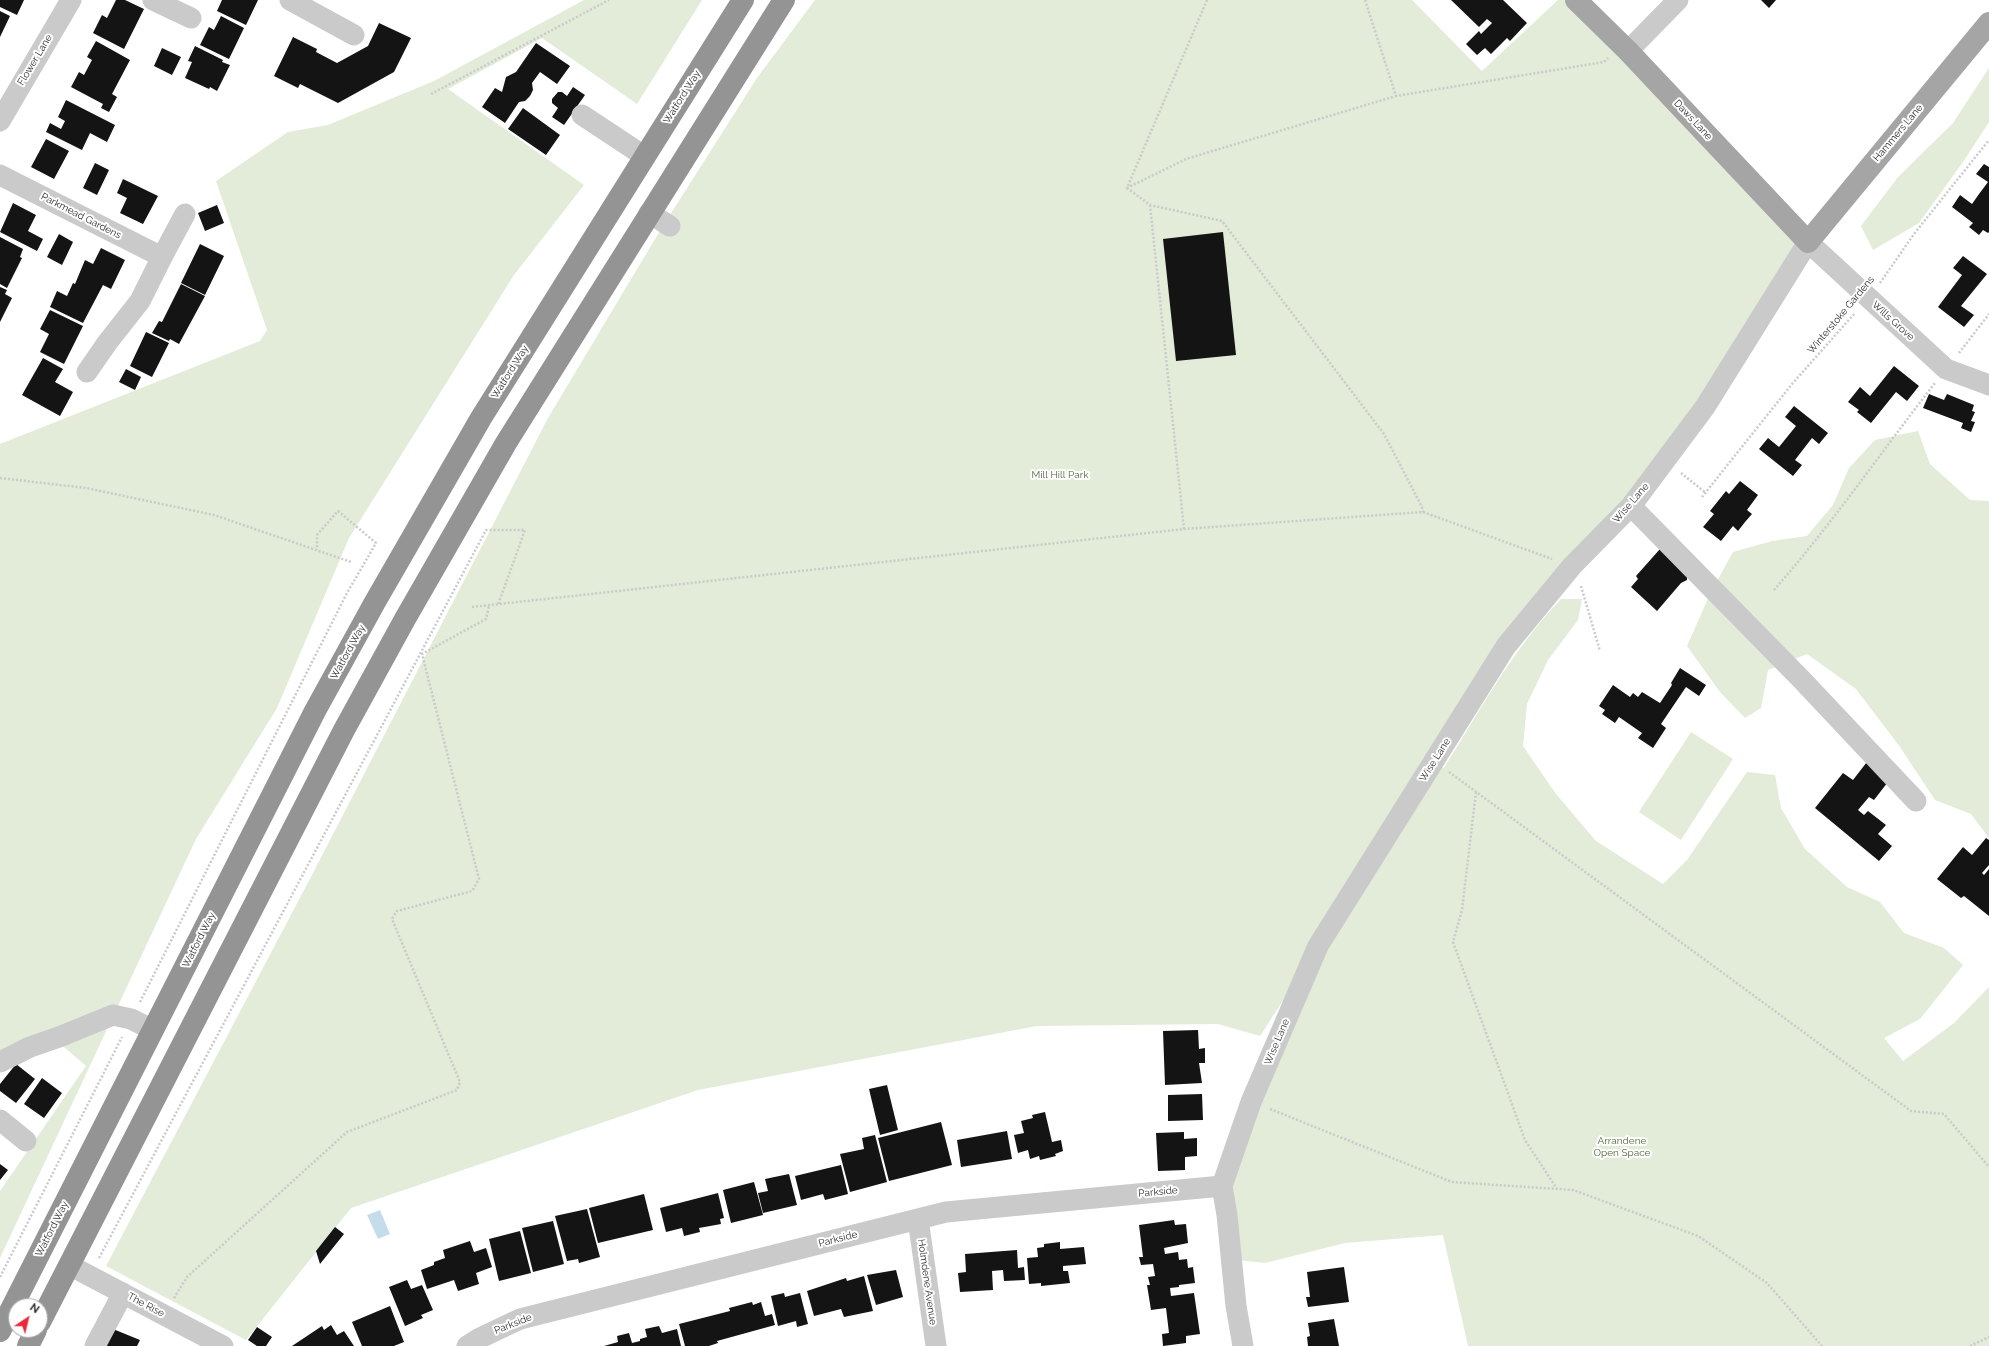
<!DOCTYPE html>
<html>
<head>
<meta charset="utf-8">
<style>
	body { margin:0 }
	#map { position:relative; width:1989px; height:1346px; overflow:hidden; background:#fff; font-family:Raleway,sans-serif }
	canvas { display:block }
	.north { position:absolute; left:8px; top:1298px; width:40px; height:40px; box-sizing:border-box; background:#fff; border:1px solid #ababab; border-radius:50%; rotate:35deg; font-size:11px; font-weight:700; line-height:16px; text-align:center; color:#2d2d2d }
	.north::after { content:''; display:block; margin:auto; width:14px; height:18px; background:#e82a3c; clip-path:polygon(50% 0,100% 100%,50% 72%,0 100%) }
</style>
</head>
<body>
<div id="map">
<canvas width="1989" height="1346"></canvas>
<div class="north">N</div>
</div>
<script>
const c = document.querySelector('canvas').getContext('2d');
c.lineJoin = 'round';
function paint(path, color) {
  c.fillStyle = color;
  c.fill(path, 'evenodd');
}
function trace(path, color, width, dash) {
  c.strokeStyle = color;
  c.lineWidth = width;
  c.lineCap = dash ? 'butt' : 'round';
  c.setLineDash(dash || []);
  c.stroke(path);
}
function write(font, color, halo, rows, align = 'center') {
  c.font = font + ' Raleway,sans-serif';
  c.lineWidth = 4;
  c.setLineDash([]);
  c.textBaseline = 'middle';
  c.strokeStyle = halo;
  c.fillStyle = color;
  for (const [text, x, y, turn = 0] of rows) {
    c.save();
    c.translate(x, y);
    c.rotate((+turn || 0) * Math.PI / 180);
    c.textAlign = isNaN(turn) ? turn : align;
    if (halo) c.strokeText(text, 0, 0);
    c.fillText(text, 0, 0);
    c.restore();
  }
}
paint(new Path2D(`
	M584 0H702L637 104 542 38 448 89 584 185 514 275 349 538 277 708 196 839 0 1258V1191L86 1066 49 1034 0 1053V444L260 341 267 330 216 181 288 132 328 125 434 81Z
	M815 0H1412L1482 71 1558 0H1576L1808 242 1704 410 1572 566 1435 761 1444 768C1480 710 1513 649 1561 599H1582L1578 620 1548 660 1527 704 1523 746 1556 794 1596 841 1663 884 1687 860 1747 772 1775 775 1781 808 1805 849 1847 887 1880 902 1904 933 1944 948 1963 965 1920 1019 1884 1038 1903 1061 1954 1023 1989 987V1346H1468L1443 1235 1345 1243 1265 1263 1227 1259 1217 1182 1317 948 1260 1036 1218 1024 1037 1026 698 1090 351 1208 246 1340 106 1266 313 873 548 418 661 229 757 78Z
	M1989 68V122L1963 162 1919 223 1873 250 1861 226 1898 177 1953 123Z
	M1918 431 1930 464 1970 500 1989 501V838L1971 814 1935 800 1900 747 1856 689 1807 654 1768 670 1761 708 1745 718 1720 692 1687 646 1710 594 1733 552 1772 541 1807 536 1833 505 1849 468 1875 440Z
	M1691 732 1733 759 1681 840 1639 812Z`), '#e3ebd9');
paint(new Path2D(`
	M380 1210 390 1234 378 1239 367 1215Z`), '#c5ddeb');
paint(new Path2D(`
	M0 0H24L17 15 0 7Z
	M116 0H125L144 9 124 49 93 33 102 15 107 18Z
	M222 0H258L246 25 217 11Z
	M1451 0H1503L1527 23 1510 41 1507 38 1491 54 1485 48 1477 55 1466 44 1479 31 1481 34 1492 23 1487 19 1479 27Z
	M1761 0H1776L1769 8Z
	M0 11 10 16 0 37Z
	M221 16 244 28 229 59 200 45 209 27 214 30Z
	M379 23 411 38 394 72 338 103 300 84 298 88 274 76 293 37 317 49 316 52 337 63 368 46Z
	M96 41 130 60 112 94 117 97 109 112 101 108 103 104 71 87 79 72 84 75 92 60 87 57Z
	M536 43 570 66 557 84 540 72 532 83 533 90 530 96 525 101 519 102 505 123 482 107 495 88 502 92 506 77 516 72Z
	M195 46 223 60 222 62 230 65 217 91 210 87 209 89 185 78 192 62 188 61Z
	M162 48 181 57 172 75 154 66Z
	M573 87 585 95 564 125 552 117 558 108 552 103V99L558 92H562L567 96Z
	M66 100 115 125 107 142 90 133 82 150 46 132 50 123 61 129 65 121 58 117Z
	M523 108 560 135 546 155 508 129Z
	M46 139 69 151 54 179 31 167Z
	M95 163 109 170 97 195 83 188Z
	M1984 164 1989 167V232L1988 233 1983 230 1979 235 1969 227 1973 223 1952 207 1960 195 1972 204 1979 194 1988 182 1976 174Z
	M123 179 158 196 143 224 120 213 127 198 117 193Z
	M13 203 36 215 28 231 43 239 37 251 0 232Z
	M217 205 224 223 205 231 198 213Z
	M1223 232 1236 355 1176 361 1163 239Z
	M59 234 73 242 62 265 47 257Z
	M0 237 23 249 20 257 22 258 7 288 0 284Z
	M200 244 224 256 205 295 181 283Z
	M101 248 125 260 111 289 103 285 83 323 50 307 57 291 67 296 73 283 75 284 85 260 93 264Z
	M1963 256 1987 274 1961 306 1974 315 1964 327 1938 307 1962 275 1953 268Z
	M181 284 205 296 179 344 170 339 169 341 152 333 159 321 162 322Z
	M0 287 7 290 5 294 12 298 0 322Z
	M50 310 83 326 64 364 40 352 49 334 40 329Z
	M146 332 169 343 152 377 130 366Z
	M43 358 63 369 55 382 73 392 60 416 22 395Z
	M1894 366 1919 386 1907 401 1896 392 1871 423 1857 412 1859 410 1848 402 1860 387 1870 396Z
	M126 369 141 377 135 390 119 382Z
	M1929 394 1944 400 1947 394 1974 405 1972 411 1975 412 1971 421 1975 422 1971 432 1961 428 1963 423 1923 408Z
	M1794 406 1828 433 1819 444 1812 438 1795 460 1802 465 1793 476 1759 449 1768 438 1779 447 1796 426 1785 417Z
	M1740 481 1758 495 1747 510 1752 514 1745 522 1738 531 1733 526 1721 541 1703 527 1714 514 1710 511 1726 491 1729 494Z
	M1660 549 1687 576V580L1681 583 1657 611 1631 587 1638 579 1636 576Z
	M1680 668 1706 685 1699 696 1686 687 1661 724 1666 728 1653 748 1638 738 1642 733 1619 717 1615 723 1602 714 1605 710 1599 706 1613 685 1630 697 1633 693 1638 697 1642 692 1660 703 1672 685 1671 683Z
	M1870 758 1891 778 1874 800 1869 797 1858 810 1864 815 1868 811 1886 825 1878 834 1892 846 1879 861 1815 808 1843 773 1853 780Z
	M1986 838 1989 840V865L1982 873 1984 875 1989 869V916L1964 896 1961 898 1937 879 1963 847 1972 855Z
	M1198 1030 1199 1049 1205 1048V1063H1199L1202 1083 1165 1085 1163 1031Z
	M16 1064 35 1079 16 1103 0 1091V1084Z
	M42 1078 62 1093 44 1118 24 1104Z
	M887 1085 898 1130 880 1135 869 1089Z
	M1202 1094 1203 1120 1168 1121V1095Z
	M1045 1112 1052 1142 1061 1140 1063 1151 1055 1154 1056 1156 1040 1160 1039 1156 1030 1159 1028 1150 1018 1153 1014 1135 1024 1133 1021 1121 1033 1118 1032 1115Z
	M941 1122 952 1165 889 1181 878 1138Z
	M1007 1131 1012 1159 961 1167 957 1140Z
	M1184 1132V1139L1197 1138V1156L1185 1157V1170L1158 1171 1156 1133Z
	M875 1135 887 1182 850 1192 840 1154 864 1149 862 1138Z
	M0 1164 8 1170 0 1180Z
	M841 1165 848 1194 825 1200 823 1194 801 1200 795 1176Z
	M789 1174 797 1205 763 1213 758 1193 768 1191 765 1179Z
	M754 1182 763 1215 731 1223 723 1190Z
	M718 1193 724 1218 720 1219 721 1224 699 1228 700 1232 684 1236 682 1228 666 1232 660 1208Z
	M644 1194 653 1230 598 1243 589 1208Z
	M587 1209 600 1257 579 1263 578 1259 567 1261 555 1216Z
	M1174 1220 1175 1225 1186 1224 1188 1243 1164 1248 1165 1254 1178 1252 1179 1260 1187 1259 1188 1268 1193 1267 1195 1283 1179 1285V1287L1170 1288 1171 1296 1194 1293 1200 1334 1186 1336V1343L1163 1346 1162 1334 1169 1333 1166 1308 1151 1310 1147 1285H1150L1148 1277 1155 1276 1153 1264 1141 1265 1139 1257H1143L1139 1225Z
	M553 1221 564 1264 533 1272 522 1228Z
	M335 1227 344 1234 320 1264 316 1251Z
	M520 1231 531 1273 499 1281 489 1239Z
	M470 1241 474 1252 486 1248 492 1267 476 1273 479 1284 458 1291 454 1280 427 1289 421 1270 434 1265V1262L445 1258 443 1250Z
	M1060 1242V1249L1084 1247 1086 1264 1063 1266V1271H1068L1070 1283 1041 1286V1283L1029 1284 1027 1258 1038 1257 1037 1248 1044 1247V1244Z
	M1017 1250 1018 1268 1024 1267 1025 1280 1004 1281 1003 1270 992 1271 993 1290 960 1292 958 1273 966 1272 965 1254Z
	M1344 1267 1349 1302 1308 1307 1306 1297H1310L1307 1272Z
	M896 1270 903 1297 876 1305 867 1275Z
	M864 1276 873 1311 844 1317 841 1309 814 1316 807 1291 846 1278 847 1281Z
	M407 1280 411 1289 422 1285 433 1310 421 1315 423 1318 405 1326 389 1287Z
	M784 1293 785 1297 800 1293 808 1324 797 1327 796 1321 778 1326 771 1296Z
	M752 1302 753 1305 761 1302 765 1316 772 1314 775 1325 717 1341 718 1343 709 1346H685L679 1324 730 1311 729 1308Z
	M390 1306 404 1342 394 1346H362L352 1322Z
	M1334 1319 1339 1346H1308L1307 1337 1310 1336 1308 1323Z
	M331 1325 337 1335 344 1331 354 1346H292L322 1326 324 1330Z
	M659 1326 662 1333 677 1329 681 1346H604L618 1342 617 1336 629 1333 632 1343 640 1341V1339L647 1337 645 1329Z
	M257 1327 272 1337 266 1346H257L248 1340Z
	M113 1329 140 1340 137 1346H106Z`), '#141414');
trace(new Path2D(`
	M1207 0 1127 188 1186 159 1396 96
	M1365 0 1396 96 1604 62 1608 58
	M431 94 609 0
	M1127 188 1150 205 1222 221 1384 434 1422 507 1423 512
	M1150 205 1184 529
	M1880 283 1914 234 1989 140
	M1959 353 1989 314
	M1681 473 1706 493
	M0 478 86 488 214 515 351 562
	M1702 497 1792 384 1855 313
	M1581 586 1600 651
	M1774 590C1832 524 1881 452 1935 383
	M472 607 1184 529 1423 512 1552 559
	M1449 772 1911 1111 1944 1114 1989 1167
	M1476 792 1462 910 1453 942 1525 1140 1557 1189
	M140 1002 347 593 376 543 338 511 317 535V550
	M1270 1109 1452 1182 1573 1190 1698 1236 1767 1283 1822 1346
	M99 1258 486 530H525L498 605
	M0 1277 122 1037
	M174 1298 187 1277 347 1132 457 1090 460 1082 392 919 397 911 472 891 479 879 422 654 486 619 489 606
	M1970 1346 1989 1337`), '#cacaca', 2.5, [2, 2]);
trace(new Path2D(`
	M153 0 191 18
	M290 0 354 35
	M1628 51 1678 0
	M582 115 644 156
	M0 121 71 0
	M0 175 162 257 140 301 107 343 87 372
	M649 213 670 226
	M162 257 185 214
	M1631 506 1802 680 1916 801
	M0 1062 30 1047 59 1037 113 1015 131 1019 153 1030
	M0 1120 26 1141
	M918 1219 936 1346
	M69 1265 223 1346
	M95 1346 123 1293
	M467 1346 478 1339 520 1319 946 1212 1222 1186
	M1243 1346 1236 1306 1227 1215 1222 1186 1251 1102 1318 946 1506 646 1572 566 1631 506 1705 407 1808 242 1946 369 1989 385`), '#cacaca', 21);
trace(new Path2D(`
	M1576 0 1628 51 1808 242 1989 23`), '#a5a5a5', 22);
trace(new Path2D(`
	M40 1322 344 730 405 619 506 443 784 0
	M0 1331 315 711 375 602 481 418 743 0
	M28 1346 36 1330`), '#949494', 22);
write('10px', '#2d2d2d', '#fff', [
	["Flower Lane",35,60,-59],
	["Watford Way",682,97,-58],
	["Daws Lane",1693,120,47],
	["Hammers Lane",1898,133,-50],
	["Parkmead Gardens",81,216,27],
	["Winterstoke Gardens",1841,315,-50],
	["Wills Grove",1893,321,42],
	["Watford Way",510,372,-58],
	["Wise Lane",1631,503,-49],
	["Watford Way",348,652,-61],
	["Wise Lane",1435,760,-58],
	["Watford Way",199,940,-63],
	["Wise Lane",1277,1042,-67],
	["Parkside",1158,1192,-5],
	["Watford Way",52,1229,-63],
	["Parkside",838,1239,-14],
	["Holmdene Avenue",927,1282,82],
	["The Rise",146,1305,28],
	["Parkside",513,1324,-21]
]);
write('10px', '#516939', '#fff', [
	["Mill Hill Park",1060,475],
	["Arrandene",1622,1141],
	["Open Space",1622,1153]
]);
</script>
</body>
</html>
